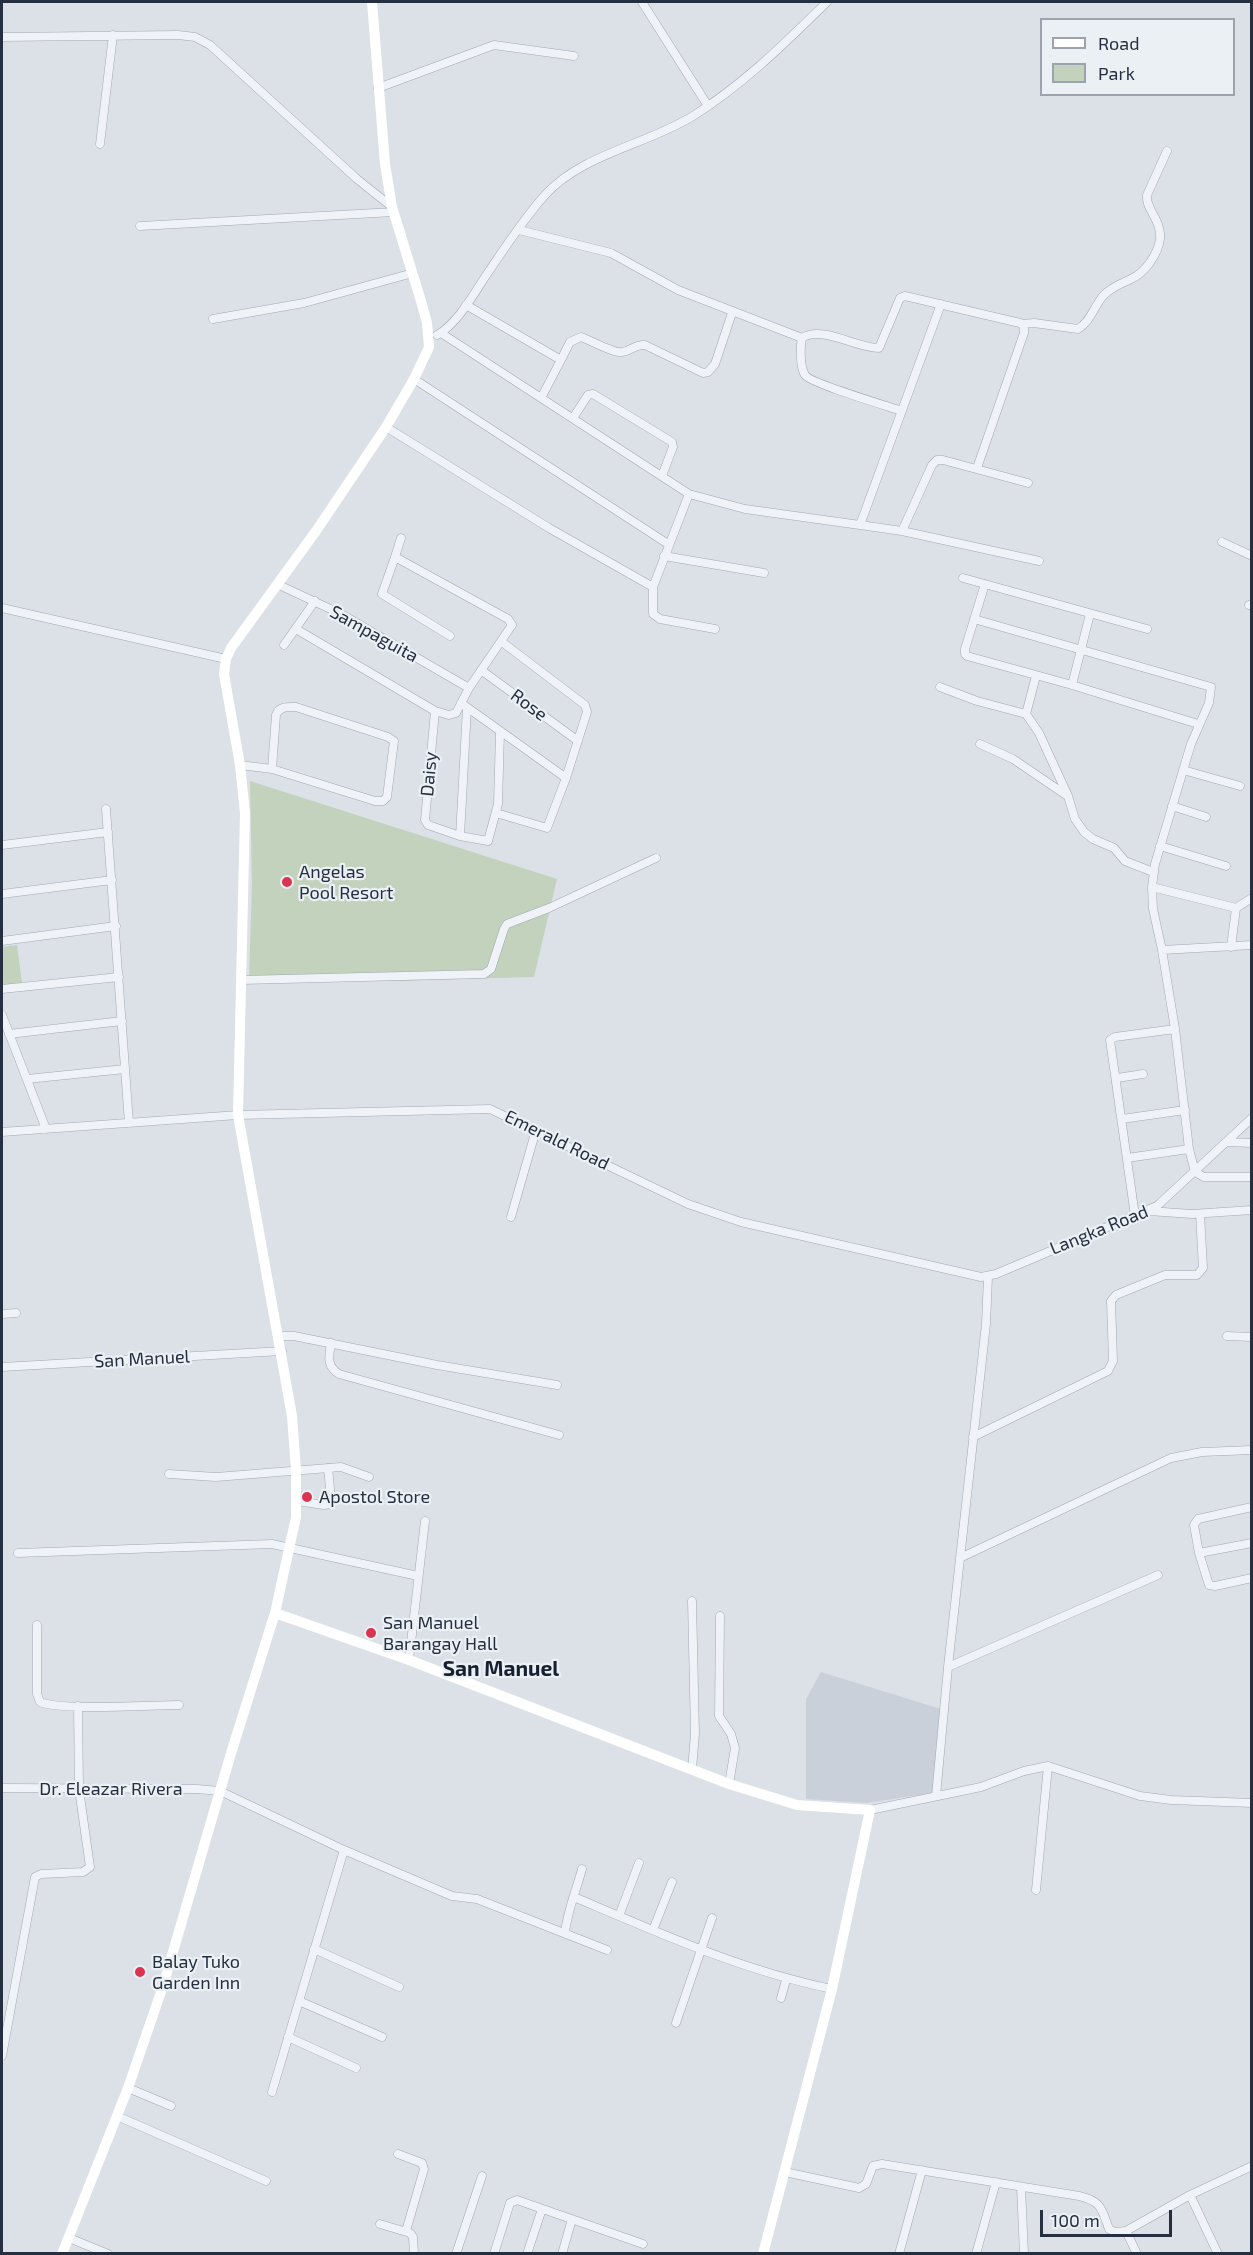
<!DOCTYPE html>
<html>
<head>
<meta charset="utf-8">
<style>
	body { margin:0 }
	#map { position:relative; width:1253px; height:2255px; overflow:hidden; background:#dce1e8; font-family:"Exo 2",sans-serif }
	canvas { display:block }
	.frame { position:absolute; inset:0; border:3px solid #252f3f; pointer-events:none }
	.legend { position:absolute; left:1040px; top:18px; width:195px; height:78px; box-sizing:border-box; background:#ebf0f5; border:2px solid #9ca3ac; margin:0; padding:8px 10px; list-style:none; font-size:18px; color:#252f3f }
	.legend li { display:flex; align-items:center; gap:12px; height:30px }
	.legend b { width:30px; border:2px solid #9ca3ac }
	.scale { position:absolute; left:1040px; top:2210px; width:132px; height:27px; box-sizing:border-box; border:3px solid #252f3f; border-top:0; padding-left:8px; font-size:18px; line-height:21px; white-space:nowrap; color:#252f3f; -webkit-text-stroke:4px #ebf0f5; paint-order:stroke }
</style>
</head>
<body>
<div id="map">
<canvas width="1253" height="2255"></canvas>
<div class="frame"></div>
<ul class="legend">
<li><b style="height:8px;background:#fff"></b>Road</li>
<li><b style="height:16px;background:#c2d2bc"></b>Park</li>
</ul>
<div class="scale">100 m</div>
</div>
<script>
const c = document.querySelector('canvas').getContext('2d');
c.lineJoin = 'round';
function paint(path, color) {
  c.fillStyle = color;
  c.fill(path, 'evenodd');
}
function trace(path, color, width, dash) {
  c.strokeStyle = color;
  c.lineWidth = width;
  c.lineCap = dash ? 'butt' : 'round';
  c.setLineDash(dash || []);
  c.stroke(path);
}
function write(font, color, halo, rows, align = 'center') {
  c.font = font + ' "Exo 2",sans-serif';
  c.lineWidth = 4.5;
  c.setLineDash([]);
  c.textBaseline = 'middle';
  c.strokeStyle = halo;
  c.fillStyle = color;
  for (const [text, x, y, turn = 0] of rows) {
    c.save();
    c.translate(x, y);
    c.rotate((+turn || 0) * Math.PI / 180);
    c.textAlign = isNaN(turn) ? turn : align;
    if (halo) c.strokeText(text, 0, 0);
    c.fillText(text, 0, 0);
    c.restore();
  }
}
paint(new Path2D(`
	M821 1672 941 1709 934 1791 931 1793 867 1803 806 1799V1699Z`), '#cad0da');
paint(new Path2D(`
	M250 781 557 879 534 977 392 981 249 980 252 883Z
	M17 945 22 983 3 985 2 947Z`), '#c2d2bc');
const street = new Path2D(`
	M642 2 708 106
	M2 37 178 35 195 37 210 45 357 179 392 207
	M378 88 494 45 574 56
	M100 144 113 35
	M140 226 394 212
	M519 230 611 253 678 290 802 338C822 325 856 348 879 348L900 298 905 296 1020 323 1024 326V333L977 468
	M466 305 561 360 541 398
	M213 319 304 303 413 273
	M1022 324 1034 323 1078 329C1090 322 1094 307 1103 296 1111 287 1121 284 1131 279 1145 273 1158 254 1160 239 1162 220 1145 209 1147 195L1167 151
	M441 333 689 494 745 509 860 525 941 304
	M437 335C458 324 476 290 489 271 506 246 525 217 545 195 582 154 646 145 693 116 744 84 784 44 827 2
	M802 338C800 348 800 367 805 375 810 383 887 406 902 411
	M561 360 570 342 581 337C590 340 615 354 622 352 631 351 635 344 645 345L703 373 708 372 715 364 732 313
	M414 379 668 544
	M573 418 588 395 593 394 672 442 673 447 662 476
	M386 427 549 528 653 587
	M689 494 653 587V614L660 619 715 629
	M860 525 902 531 1039 561
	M902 531 932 465 937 460H943L1028 483
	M401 538 395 557 508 619 512 625 469 688 456 713 449 715 435 711
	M1222 542 1252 556
	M664 556 764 573
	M395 557 382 594 450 636
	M963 578 1147 629
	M277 584 341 614 469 688
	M985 584 965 649V654L967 656 1072 685 1198 724
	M1249 605 1252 606
	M2 608 226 659
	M974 619 1211 687 1209 703 1191 744 1155 864 1152 887 1153 909 1162 950 1175 1029 1189 1149 1195 1172 1204 1177H1252
	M296 629 435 711 425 820 428 825 460 836 488 841 498 804 500 732
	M284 645 315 601
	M481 670 578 741
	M1072 685 1090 614
	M940 687 977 701 1026 714 1039 733 1068 796 1075 819 1084 832 1093 839 1114 848 1125 861 1153 872
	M461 703 566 778
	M1026 714 1036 676
	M980 744 1013 759 1066 795
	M240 765 272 769 375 801H383L387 797 394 741 388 737 296 707C288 707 279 706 276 715L272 769
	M1183 770 1240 786
	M1172 806 1206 817
	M106 809 129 1123
	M496 813 547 828 566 778 587 712 585 705 502 642
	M460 836 467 708
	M2 845 108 832
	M1160 846 1226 866
	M1152 887 1236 908 1252 898
	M2 894 112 880
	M2 941 116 926
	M1231 947 1236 908
	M1162 950 1252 945
	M242 980 484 974 491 969 504 929 507 924 549 908 656 858
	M2 989 119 977
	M2 1015 46 1129
	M9 1034 122 1021
	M1117 1078 1143 1074
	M27 1079 125 1069
	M1122 1119 1185 1110
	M2 1132 238 1115 490 1109 688 1204 741 1222 981 1277 996 1274 1157 1206 1252 1118
	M1226 1142 1252 1143
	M1127 1158 1189 1149
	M1149 1211 1192 1214 1252 1210
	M1135 1216 1110 1040 1115 1037 1175 1029
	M511 1217 536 1130
	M2 1314 16 1313
	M279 1336H294L437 1365 557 1385
	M1227 1336 1252 1337
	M331 1343C329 1356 326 1366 339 1374L559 1435
	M2 1367 282 1351
	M973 1437 1108 1371 1113 1361 1111 1301 1116 1295 1165 1275H1197L1203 1268 1200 1214
	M169 1474 216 1477 341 1467 369 1477
	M297 1501 324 1505 329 1504 331 1498 328 1468
	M1252 1507 1198 1519 1194 1525 1199 1553 1209 1585 1215 1586 1252 1578
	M18 1553 272 1544 418 1576
	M1199 1553 1252 1543
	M960 1558 1171 1458 1202 1452 1252 1450
	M720 1616 719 1716 731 1734 735 1748 729 1784
	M37 1625V1694L40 1702C60 1711 151 1705 179 1705
	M409 1660 425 1521
	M948 1667 1158 1575
	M692 1769 695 1734 692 1601
	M2 1788 197 1789 220 1791 344 1850 452 1896 477 1899 607 1950
	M936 1796 948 1667 986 1324 988 1277
	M870 1810 981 1787 1024 1771 1048 1766 1140 1796 1171 1800 1252 1803
	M1036 1890 1048 1766
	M574 1897C659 1933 741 1970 832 1989
	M619 1916 639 1863
	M653 1930 672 1882
	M565 1932C568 1909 576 1891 582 1869
	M314 1949 399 1987
	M781 1998 786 1980
	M299 2001 382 2037
	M676 2023 712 1918
	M288 2037 356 2068
	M2 2056 35 1877 41 1874 83 1872 90 1867 79 1789 78 1706
	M128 2088 171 2106
	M272 2092 344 1850
	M117 2116 266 2181
	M398 2154 422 2163 424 2169 406 2231
	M785 2172 859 2188 866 2184 873 2166 882 2164 1079 2196C1102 2201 1102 2210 1109 2229L1115 2232 1126 2231 1190 2195 1252 2166
	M1021 2187 1024 2254
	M1190 2195 1218 2254
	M380 2224 410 2233 413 2237 414 2254
	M1126 2231 1137 2254
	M69 2238 108 2254
	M456 2254 482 2176
	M494 2254 510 2203 517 2200 643 2244
	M527 2254 542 2209
	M562 2254 572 2219
	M899 2254 922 2170
	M976 2254 996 2182`);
trace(street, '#a1a8b2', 9);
trace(street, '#eff2f6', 8);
trace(new Path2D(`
	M275 1613 409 1660 729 1784 797 1805 870 1810 832 1989 763 2254
	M62 2254 128 2088 163 1986 232 1750 275 1613 296 1517V1470L292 1416 238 1115 245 813 240 765 224 674 226 659 231 648 316 531 386 427 414 379 429 347 427 323 421 301 392 207 385 164 372 2`), '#fff', 10);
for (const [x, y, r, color] of [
	[287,882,6,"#d93551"],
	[307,1497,6,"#d93551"],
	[371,1633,6,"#d93551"],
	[140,1972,6,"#d93551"]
]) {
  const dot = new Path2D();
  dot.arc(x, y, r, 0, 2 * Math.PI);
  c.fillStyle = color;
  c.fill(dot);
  trace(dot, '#ebf0f5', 2);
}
write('18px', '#252f3f', '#ebf0f5', [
	["Sampaguita",374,634,29],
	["Rose",529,705,36],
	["Daisy",429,774,-85],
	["Emerald Road",557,1140,26],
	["Langka Road",1099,1230,-22],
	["San Manuel",142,1359,-3],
	["Dr. Eleazar Rivera",111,1789]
]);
write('18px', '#252f3f', '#ebf0f5', [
	["Angelas",299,872],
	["Pool Resort",299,893],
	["Apostol Store",319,1497],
	["San Manuel",383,1623],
	["Barangay Hall",383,1644],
	["Balay Tuko",152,1962],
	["Garden Inn",152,1983]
], 'left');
write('bold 21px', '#172030', '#ebf0f5', [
	["San Manuel",501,1669]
]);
</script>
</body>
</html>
